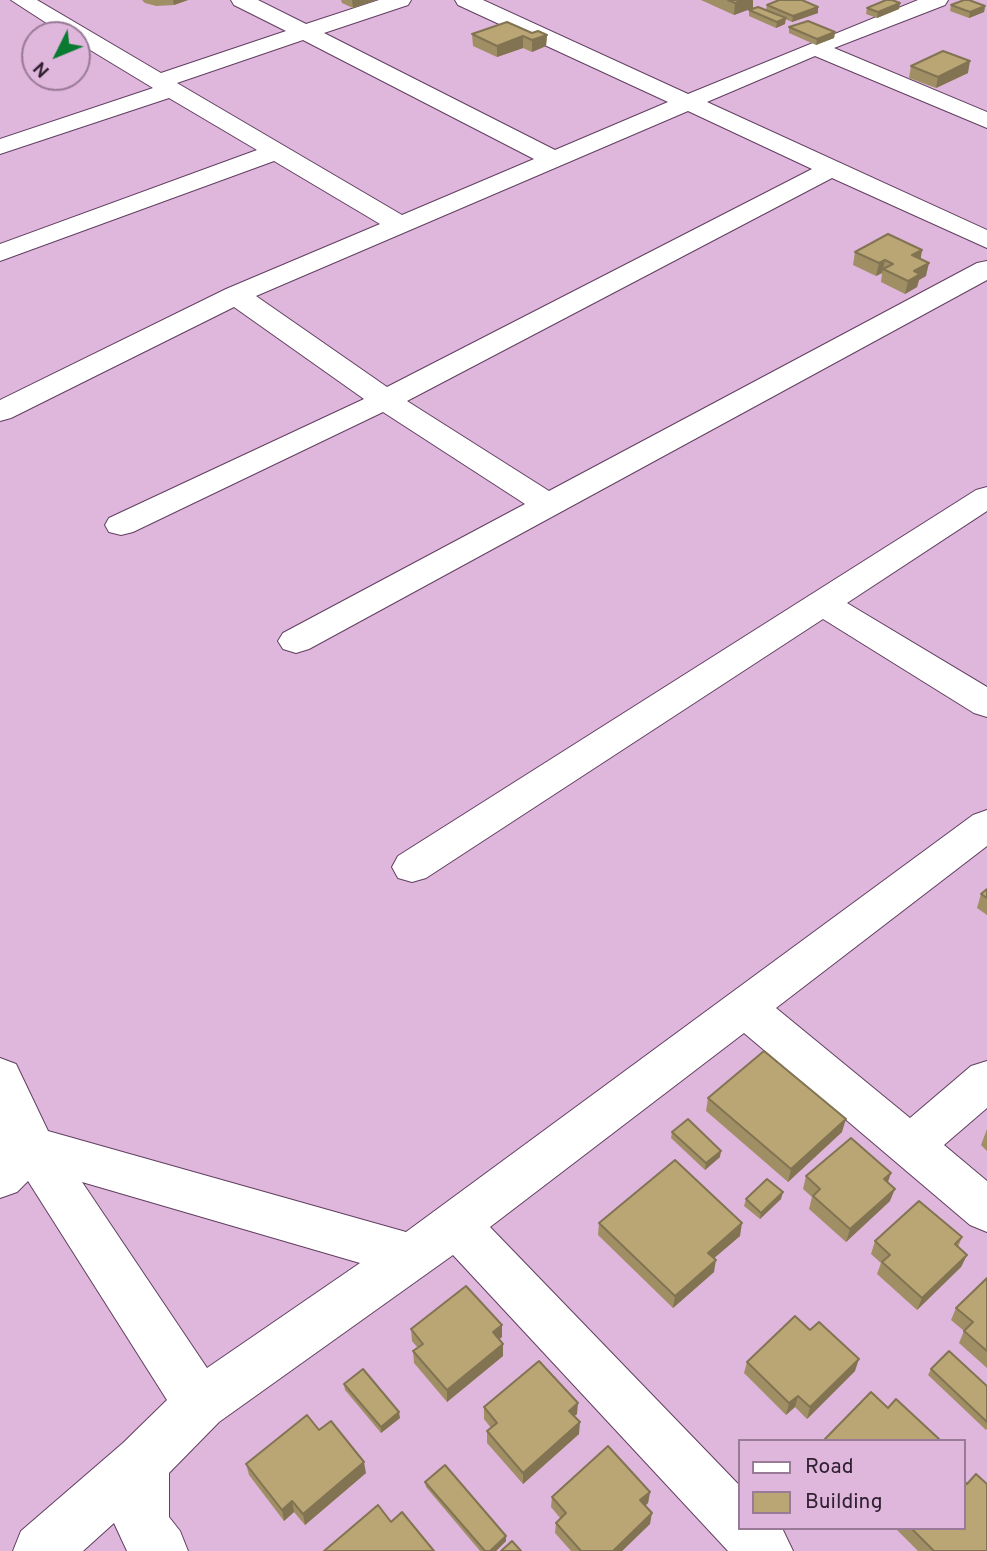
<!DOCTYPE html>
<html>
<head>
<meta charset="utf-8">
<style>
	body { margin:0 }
	#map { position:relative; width:987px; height:1551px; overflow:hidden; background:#dfb6dc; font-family:Overpass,sans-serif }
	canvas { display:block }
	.legend { position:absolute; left:738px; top:1439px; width:228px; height:91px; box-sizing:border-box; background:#dfb6dc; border:2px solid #997a97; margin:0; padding:9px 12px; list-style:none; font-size:21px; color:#302130 }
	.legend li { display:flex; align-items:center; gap:14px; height:35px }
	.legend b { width:35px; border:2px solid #997a97 }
	.north { position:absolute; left:21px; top:21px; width:70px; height:70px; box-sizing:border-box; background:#dfb6dc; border:2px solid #997a97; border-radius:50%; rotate:227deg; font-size:19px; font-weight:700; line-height:28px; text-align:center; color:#302130 }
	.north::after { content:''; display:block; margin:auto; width:24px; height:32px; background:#097b30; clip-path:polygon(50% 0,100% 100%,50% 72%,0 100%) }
</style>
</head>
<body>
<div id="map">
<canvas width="987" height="1551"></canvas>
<ul class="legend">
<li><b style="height:9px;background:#fff"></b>Road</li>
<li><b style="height:19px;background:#baa675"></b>Building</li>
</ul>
<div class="north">N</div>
</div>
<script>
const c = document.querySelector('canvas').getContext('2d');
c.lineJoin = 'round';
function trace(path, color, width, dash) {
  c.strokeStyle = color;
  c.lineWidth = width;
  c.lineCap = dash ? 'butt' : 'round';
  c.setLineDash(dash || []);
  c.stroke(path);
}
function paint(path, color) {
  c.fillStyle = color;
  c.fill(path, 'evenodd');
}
const minor = new Path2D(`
	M11 0H37L161 73 286 31 234 5 231 0H258L306 24 379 0H411L408 5 324 33 555 150 668 102 458 5 455 0H483L688 94 918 0H948L945 5 834 48 987 112V128L815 56 707 102 987 230V248L832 178 407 401 549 491 977 263 987 261V280L309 649 296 653 283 649 278 641 283 633 525 504 383 412 133 532 121 535 109 532 105 525 109 518 364 399 234 307 11 418 0 421V400L226 289 380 224 274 161 0 261V244L257 150 169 98 0 154V139L153 88 77 42V35H65ZM303 40 534 159 402 215 177 83ZM688 111 812 169 387 387 256 296Z
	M987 487V511L847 603 987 687V717L974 713 823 619 426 878 412 882 398 878 392 867 398 856 976 490Z
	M987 810V846L776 1008 910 1118 971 1066 987 1061V1108L944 1145 987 1181V1232L970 1225 744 1033 490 1227 740 1486V1528H782L793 1551H728L453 1255 219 1422 169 1473V1517L180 1531 188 1551H127L114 1523 83 1551H13L21 1531 123 1443 167 1400 28 1181 17 1192 0 1198V1058L16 1064 48 1131 406 1232 973 815ZM82 1182 360 1263 207 1368Z`);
trace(minor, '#613f60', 2);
paint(minor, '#fff');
paint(new Path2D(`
	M142 0H188L174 5 156 6 145 3Z
	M341 0H376L353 8 342 3Z
	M701 0H753V8L734 15Z
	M900 3 899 9 877 18 866 14 867 8Z
	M767 5 818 7V13L792 22 785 19V24L776 28 749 16V10H766Z
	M951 5 985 6 984 12 969 18 950 11Z
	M789 27 835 32 834 38 816 45 789 33Z
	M532 33 547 35 546 46 532 52 523 48 497 57 473 46 472 34Z
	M911 66 968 73 936 88 909 78Z
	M922 250 920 259 926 276 919 280 917 287 905 294 881 282 882 273 876 276 853 265 855 252Z
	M987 889V915L977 908 981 894Z
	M708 1098 842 1132 788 1182 706 1111Z
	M987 1129V1151L981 1145Z
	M672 1132 720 1157 705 1170 671 1138Z
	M806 1176 888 1183 890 1201 846 1242 809 1209 812 1197 803 1189Z
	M746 1199H781L760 1219 744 1206Z
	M599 1223 740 1236 714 1258V1272L673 1308 598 1235Z
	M962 1237 958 1247 967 1255 961 1267 917 1310 877 1274 881 1263 871 1254 875 1241Z
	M987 1278V1368L959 1343 964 1331 951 1320 956 1308Z
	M411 1329 502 1337 499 1339 503 1356 447 1402 414 1363 413 1351 418 1348 412 1341Z
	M747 1362 855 1371 807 1419 795 1407 786 1415 744 1373Z
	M931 1369 987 1386V1429L986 1430 928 1375Z
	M344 1384 400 1418 381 1433 345 1390Z
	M484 1407 577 1414 574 1416 579 1434 523 1484 487 1443V1431L491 1428 484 1419Z
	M319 1430 366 1473 305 1525 294 1512 284 1521 249 1475 246 1464Z
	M425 1482 506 1541 496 1551H480L426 1487Z
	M967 1484 987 1551H918L897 1530 898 1528H964Z
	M650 1492 648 1503 645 1506 650 1524 622 1551H571L555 1533 556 1523 561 1519 551 1507 552 1497Z`), '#a08f65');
paint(new Path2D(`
	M173 0H188L174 5Z
	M352 0H376L353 8Z
	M744 0H753V8L734 15 735 3Z
	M900 3 899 9 877 18 878 12Z
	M985 6 984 12 969 18 970 12Z
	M818 7V13L792 22 793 16Z
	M786 18 785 24 776 28 777 22Z
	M835 32 834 38 816 45 817 39Z
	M547 35 546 46 532 52V40Z
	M523 36V48L497 57V46Z
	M970 61 968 73 936 88 938 77Z
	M922 250 920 263 912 255Z
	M885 260 882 273 876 276 879 263Z
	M929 263 926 276 919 280 917 287 905 294 908 281 914 271Z
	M846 1119 842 1132 788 1182 791 1169Z
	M721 1151 720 1157 705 1170 706 1163Z
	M891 1173 887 1185 884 1179Z
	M895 1189 890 1201 846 1242 850 1229Z
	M783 1192 781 1199 760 1219 761 1213Z
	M742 1223 740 1236 706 1265 708 1253Z
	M967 1255 961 1267 917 1310 922 1298Z
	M716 1260 714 1272 673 1308 675 1296Z
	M502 1325V1337L493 1344V1332Z
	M503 1344V1356L447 1402V1390Z
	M859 1359 855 1371 807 1419 810 1407Z
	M798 1396 795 1407 786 1415 789 1403Z
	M578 1403 577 1414 568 1422 569 1411Z
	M399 1412 400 1418 381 1433V1427Z
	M580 1422 579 1434 523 1484V1473Z
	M364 1462 366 1473 305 1525 303 1514Z
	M650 1492 648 1503 639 1511 640 1500Z
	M292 1501 294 1512 284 1521 282 1510Z
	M652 1513 650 1524 622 1551H613Z
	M506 1536V1541L496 1551H490Z`), '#827452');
const building = new Path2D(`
	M728 0H744L735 3Z
	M779 0H802L818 7 793 16 767 5Z
	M886 0H892L900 3 878 12 867 8Z
	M964 0H969L985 6 970 12 951 5Z
	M758 7 786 18 777 22 749 10Z
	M808 21 835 32 817 39 789 27Z
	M507 22 532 33 538 31 547 35 532 40 523 36 497 46 472 34Z
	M943 51 970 61 938 77 911 66Z
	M888 234 922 250 912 255 929 263 914 271 920 274 908 281 883 269 893 264 885 260 879 263 855 252Z
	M987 889V898L981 894Z
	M764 1051 846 1119 791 1169 708 1098Z
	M688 1119 721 1151 706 1163 672 1132Z
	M851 1138 891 1173 884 1179 895 1189 850 1229 813 1196 820 1189 806 1176Z
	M675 1160 742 1223 708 1253 716 1260 675 1296 599 1223Z
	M767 1179 783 1192 761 1213 746 1199Z
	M919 1201 962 1237 955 1244 967 1255 922 1298 882 1262 890 1255 875 1241Z
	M987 1278V1351L964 1331 973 1322 956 1308Z
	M466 1286 502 1325 493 1332 503 1344 447 1390 413 1351 423 1344 411 1329Z
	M795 1316 810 1330 819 1322 859 1359 810 1407 798 1396 789 1403 747 1362Z
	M949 1351 987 1386V1422L931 1369Z
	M539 1361 578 1403 569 1411 580 1422 523 1473 487 1431 497 1423 484 1407Z
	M363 1369 399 1412 381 1427 344 1384Z
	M871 1392 888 1408 896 1399 939 1439 937 1441H823Z
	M307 1415 319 1430 331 1421 364 1462 303 1514 292 1501 282 1510 246 1464Z
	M608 1446 650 1492 640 1500 652 1513 613 1551H581L556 1523 566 1513 552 1497Z
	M445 1465 506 1536 490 1551H485L425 1482Z
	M976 1474 987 1484V1551H934L911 1528H964V1481L967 1484Z
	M378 1505 391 1522 402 1512 434 1551H324Z
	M512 1541 521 1551H501Z`);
paint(building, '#baa675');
trace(building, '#827452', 2);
</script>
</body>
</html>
